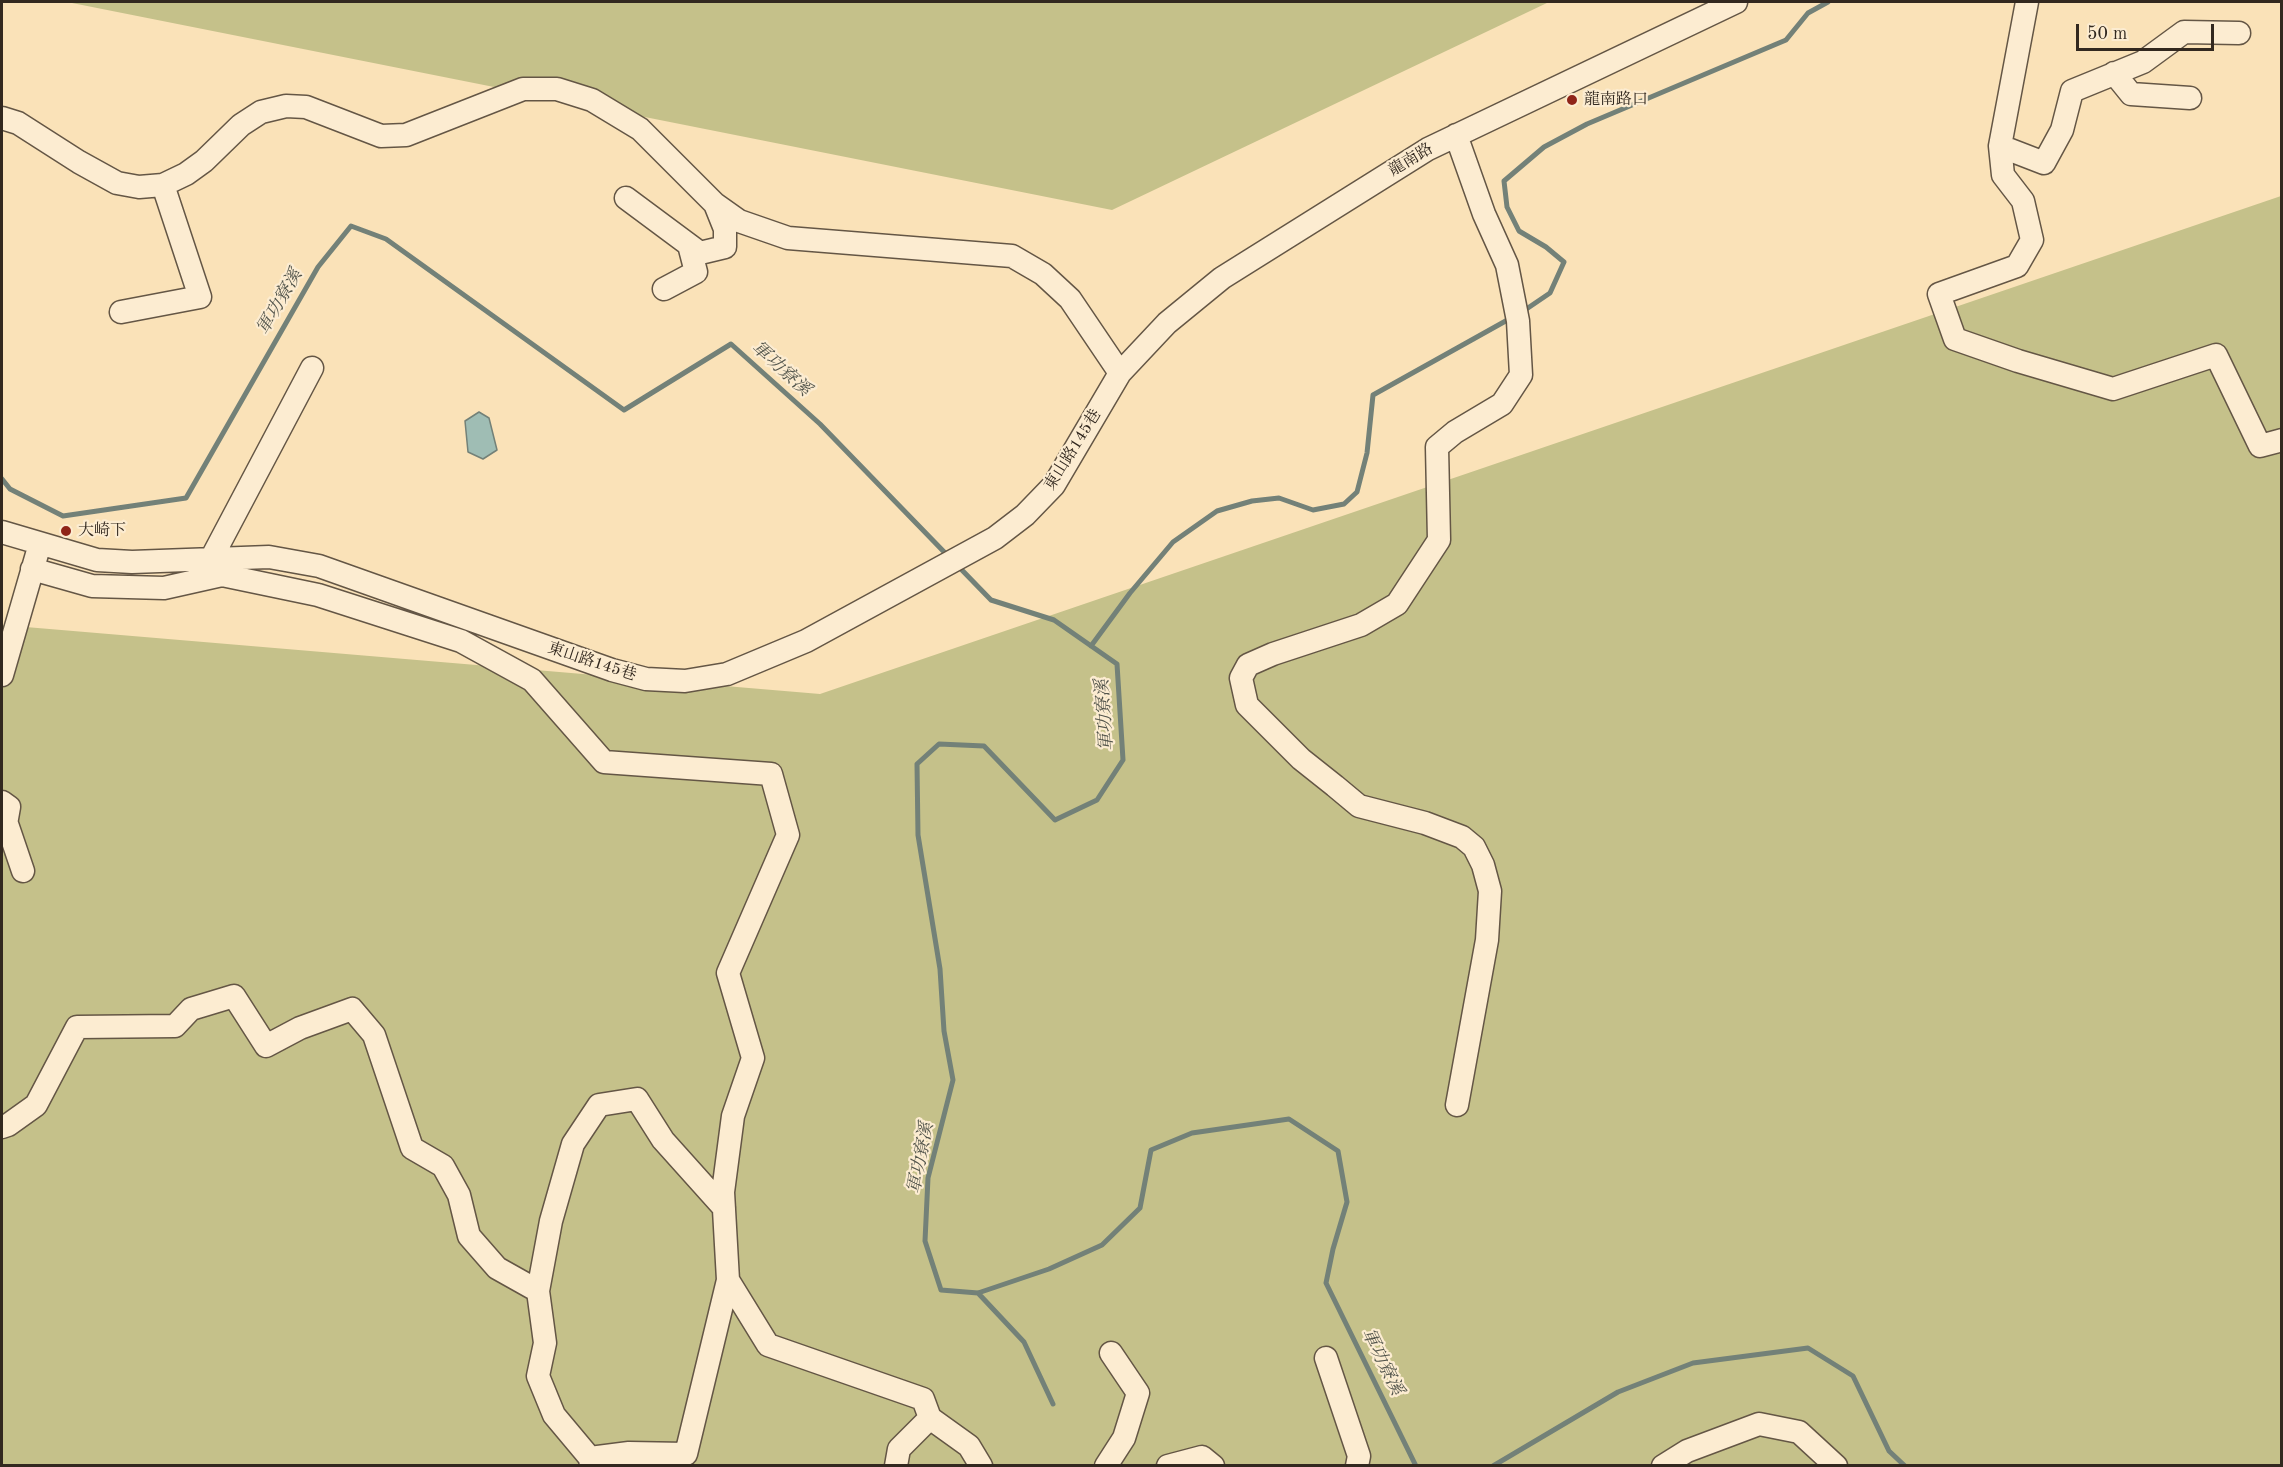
<!DOCTYPE html>
<html>
<head>
<meta charset="utf-8">
<style>
	body { margin:0 }
	#map { position:relative; width:2283px; height:1467px; overflow:hidden; background:#fae2b8; font-family:"Old Standard TT",serif }
	canvas { display:block }
	.frame { position:absolute; inset:0; border:3px solid #32281f; pointer-events:none }
	.scale { position:absolute; left:2076px; top:24px; width:138px; height:27px; box-sizing:border-box; border:3px solid #32281f; border-top:0; padding-left:8px; font-size:18px; line-height:21px; white-space:nowrap; color:#32281f; -webkit-text-stroke:4px #fcecd1; paint-order:stroke }
</style>
</head>
<body>
<div id="map">
<canvas width="2283" height="1467"></canvas>
<div class="frame"></div>
<div class="scale">50 m</div>
</div>
<script>
const c = document.querySelector('canvas').getContext('2d');
c.lineJoin = 'round';
function paint(path, color) {
  c.fillStyle = color;
  c.fill(path, 'evenodd');
}
function trace(path, color, width, dash) {
  c.strokeStyle = color;
  c.lineWidth = width;
  c.lineCap = dash ? 'butt' : 'round';
  c.setLineDash(dash || []);
  c.stroke(path);
}
function write(font, color, halo, rows, align = 'center') {
  c.font = font + ' "Old Standard TT","Noto Serif TC",serif';
  c.lineWidth = 4.5;
  c.setLineDash([]);
  c.textBaseline = 'middle';
  c.strokeStyle = halo;
  c.fillStyle = color;
  for (const [text, x, y, turn = 0] of rows) {
    c.save();
    c.translate(x, y);
    c.rotate((+turn || 0) * Math.PI / 180);
    c.textAlign = isNaN(turn) ? turn : align;
    if (halo) c.strokeText(text, 0, 0);
    c.fillText(text, 0, 0);
    c.restore();
  }
}
paint(new Path2D(`
	M67 2H1549L1112 210Z
	M2281 196V1465H2V625L820 694Z`), '#c5c18a');
const water = new Path2D(`
	M479 412 489 418 497 450 483 459 468 452 465 421Z`);
paint(water, '#9fbdb4');
trace(water, '#738178', 1.5);
trace(new Path2D(`
	M1522 312 1550 293 1564 262 1546 247 1519 231 1507 207 1504 181 1544 147 1587 124 1786 40 1808 13 1828 2
	M2 479 10 489 63 516 186 498 318 267 351 226 386 239 624 410 731 344 820 424 949 557
	M958 566 991 600 1054 620 1117 664 1123 760 1097 800 1055 820 984 746 939 744 917 764 918 835 940 969 944 1031 953 1080 928 1178 925 1241 941 1290 978 1293 1049 1269 1102 1245 1140 1208 1151 1150 1192 1133 1289 1119 1338 1151 1347 1202 1333 1249 1326 1283 1416 1466
	M1091 646 1130 593 1173 542 1217 511 1252 501 1279 498 1313 510 1344 504 1357 492 1367 453 1373 395 1511 318
	M978 1293 1024 1342 1053 1404
	M1493 1466 1618 1392 1693 1363 1808 1348 1853 1376 1889 1451 1905 1466`), '#738178', 5);
const minor = new Path2D(`
	M2027 2 2000 146 2003 175 2023 201 2032 240 2017 266 1939 294 1955 339 2018 361 2113 389 2216 355 2260 446 2282 440
	M2114 73 2131 94 2190 98
	M2 118 18 123 79 162 117 183 139 187 163 185 186 174 204 161 241 125 261 112 286 106 306 107 381 136 406 135 523 89H557L592 100 640 129 715 204 739 221 788 238 1012 256 1043 274 1070 299 1120 373
	M1456 135 1484 214 1507 265 1518 321 1521 375 1502 404 1455 432 1437 447 1439 540 1397 604 1361 625 1273 654 1248 665 1241 678 1247 705 1301 759 1335 786 1359 806 1425 823 1462 837 1474 847 1483 865 1490 891 1487 940 1457 1105
	M2000 146 2044 163 2062 130 2072 91 2143 62 2184 32 2239 33
	M626 198 700 253 725 247V229L715 204
	M664 289 696 272 689 245
	M121 312 200 297 163 185
	M2 532 97 560 132 562 269 557 319 566 612 670 646 679 685 681 727 674 806 641 995 538 1025 515 1054 485 1120 373 1167 323 1222 278 1428 149 1736 2
	M210 561 312 368
	M32 569 92 586 164 588 222 575 318 595 461 641 532 680 604 762 771 774 788 835 728 973 753 1058 733 1116 723 1192 728 1280 686 1454 629 1453 590 1458 591 1466
	M2 675 37 554
	M2 802 9 807 6 824 2 822
	M6 821 23 871
	M2 1127 8 1125 36 1105 77 1027 175 1026 191 1009 234 996 266 1046 300 1028 352 1009 374 1035 412 1148 443 1166 459 1195 469 1236 497 1268 538 1291 551 1221 573 1144 599 1105 637 1099 663 1140 724 1208
	M728 1280 768 1345 923 1399 930 1418 969 1446 981 1466
	M538 1291 545 1343 538 1376 554 1415 590 1458
	M1326 1358 1359 1456 1357 1466
	M896 1466 899 1449 930 1418
	M1106 1466 1124 1438 1138 1393 1111 1353
	M1168 1466 1202 1457 1213 1466
	M1663 1466 1687 1451 1759 1424 1799 1432 1836 1466`);
trace(minor, '#645645', 25);
trace(minor, '#fcecd1', 22);
for (const [x, y, r, color] of [
	[1572,100,6,"#8f2418"],
	[66,531,6,"#8f2418"]
]) {
  const dot = new Path2D();
  dot.arc(x, y, r, 0, 2 * Math.PI);
  c.fillStyle = color;
  c.fill(dot);
  trace(dot, '#fcecd1', 2);
}
write('16px', '#32281f', '#fcecd1', [
	["龍南路口",1584,100],
	["大崎下",78,531]
], 'left');
write('16px', '#32281f', '#fcecd1', [
	["龍南路",1411,160,-31],
	["東山路145巷",1073,450,-58],
	["東山路145巷",592,662,18]
]);
write('italic 18px', '#53554c', '#fcecd1', [
	["軍功寮溪",280,302,-60],
	["軍功寮溪",781,369,42],
	["軍功寮溪",1105,715,-94],
	["軍功寮溪",921,1158,-79],
	["軍功寮溪",1382,1362,64]
]);
</script>
</body>
</html>
